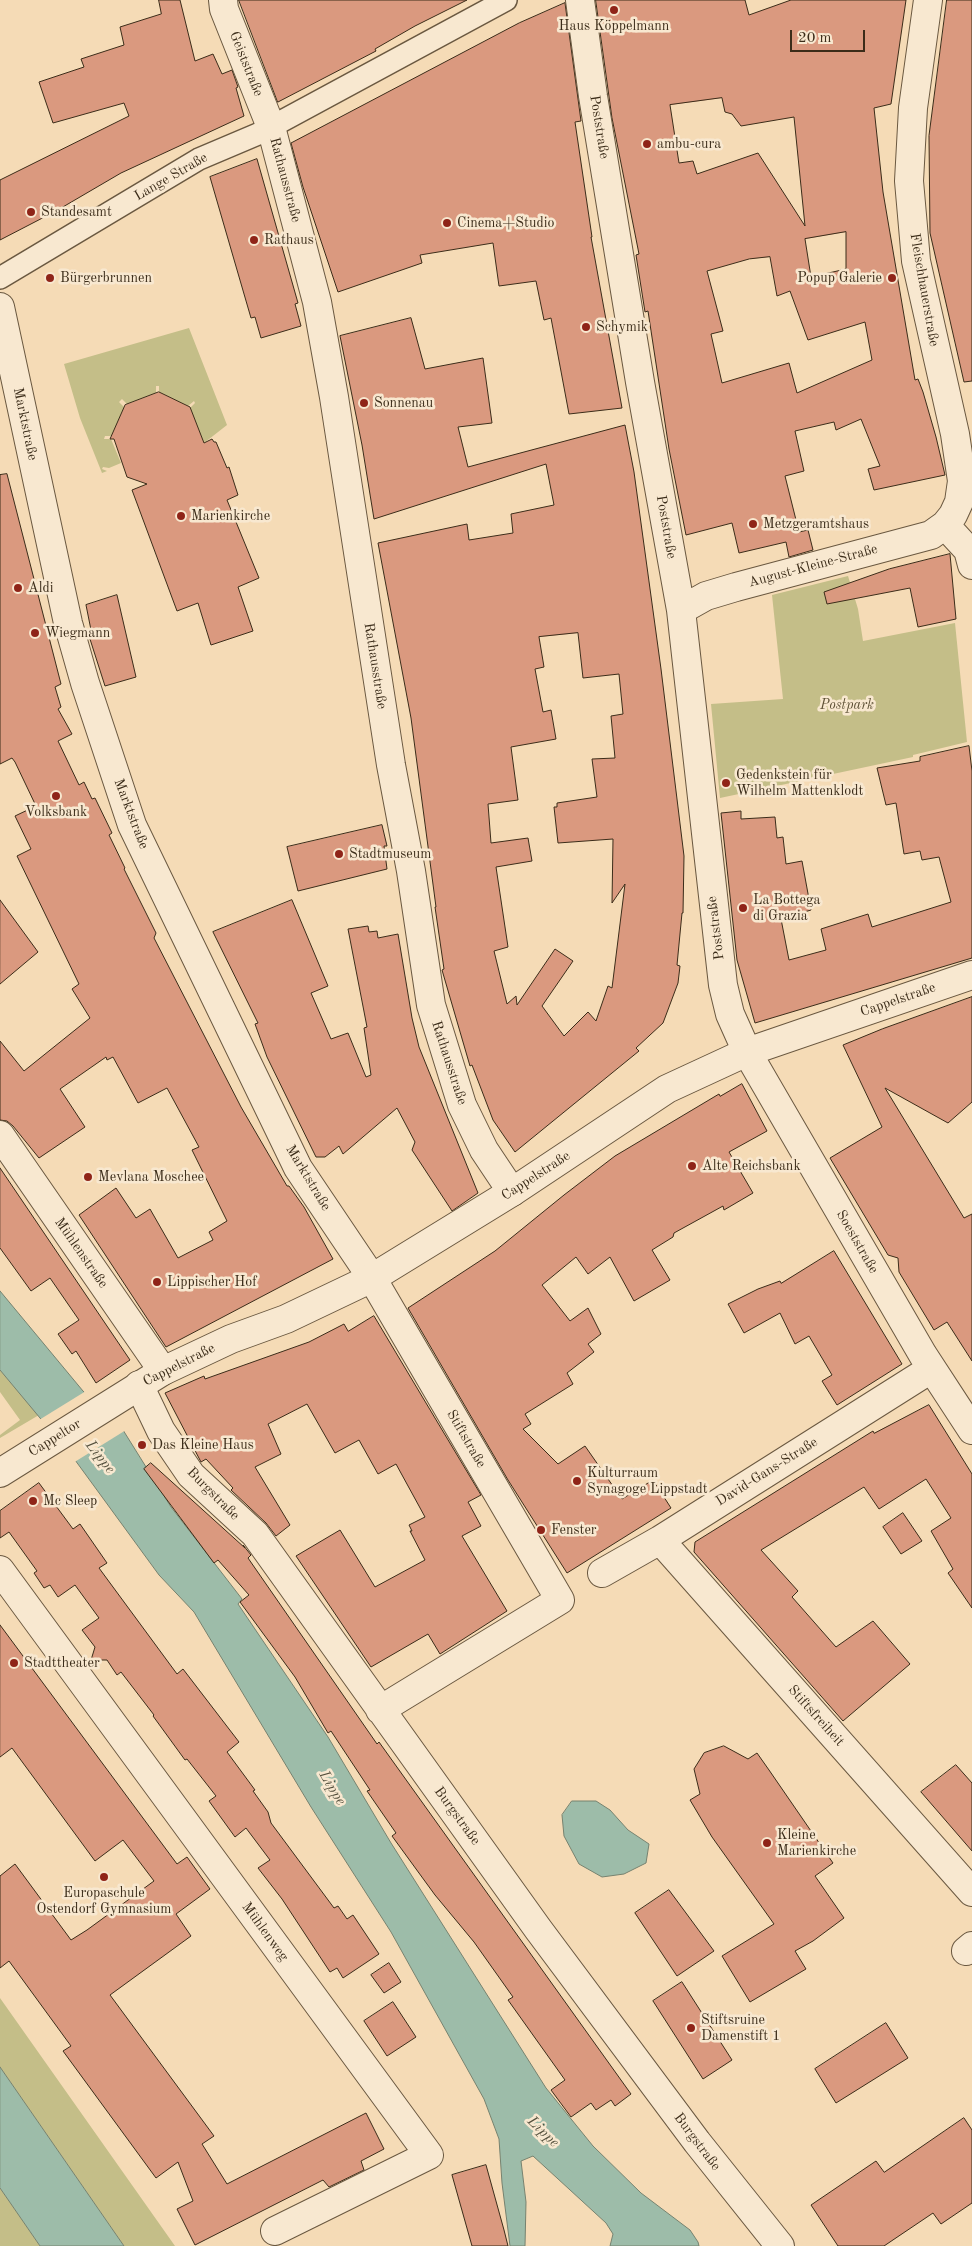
<!DOCTYPE html>
<html>
<head>
<meta charset="utf-8">
<style>
	body { margin:0 }
	#map { position:relative; width:972px; height:2246px; overflow:hidden; background:#f5dbb6; font-family:"Old Standard TT",serif }
	canvas { display:block }
	.scale { position:absolute; left:790px; top:30px; width:75px; height:22px; box-sizing:border-box; border:2px solid #3b2c19; border-top:0; padding-left:6px; font-size:15px; line-height:18px; white-space:nowrap; color:#3b2c19; -webkit-text-stroke:4px #f8e8d0; paint-order:stroke }
</style>
</head>
<body>
<div id="map">
<canvas width="972" height="2246"></canvas>
<div class="scale">20 m</div>
</div>
<script>
const c = document.querySelector('canvas').getContext('2d');
c.lineJoin = 'round';
function paint(path, color) {
  c.fillStyle = color;
  c.fill(path, 'evenodd');
}
function trace(path, color, width, dash) {
  c.strokeStyle = color;
  c.lineWidth = width;
  c.lineCap = dash ? 'butt' : 'round';
  c.setLineDash(dash || []);
  c.stroke(path);
}
function write(font, color, halo, rows, align = 'center') {
  c.font = font + ' "Old Standard TT",serif';
  c.lineWidth = 5;
  c.setLineDash([]);
  c.textBaseline = 'middle';
  c.strokeStyle = halo;
  c.fillStyle = color;
  for (const [text, x, y, turn = 0] of rows) {
    c.save();
    c.translate(x, y);
    c.rotate((+turn || 0) * Math.PI / 180);
    c.textAlign = isNaN(turn) ? turn : align;
    if (halo) c.strokeText(text, 0, 0);
    c.fillText(text, 0, 0);
    c.restore();
  }
}
paint(new Path2D(`
	M189 328 227 425 204 443 190 408 195 403 194 401 188 406 159 392V386H156V393L127 404 122 399 119 402 124 407 112 436H105L104 439H111L121 463 109 468 103 467 102 469 107 471 102 473 80 418 64 364Z
	M848 576 858 609 863 641 955 623 967 742 913 755V757L720 798 711 704 783 699 772 595Z
	M0 1370 39 1415 0 1438V1435L20 1420 0 1392Z
	M0 1998 175 2246H124L0 2067Z
	M0 2188 40 2246H0Z`), '#c4be88');
const water = new Path2D(`
	M0 1291 83 1391 123 1430 171 1507 242 1599 238 1604 328 1737 391 1843 546 2088 593 2146 641 2193 690 2230 698 2242 699 2246H610L613 2234 606 2223 533 2156 521 2161 526 2202 525 2246H510L502 2183 499 2139 484 2099 391 1932 311 1807 194 1612 159 1575 75 1460 0 1370Z
	M572 1801H596L610 1810 628 1830 649 1844 646 1863 624 1874 602 1877 579 1864 564 1836 562 1815Z
	M0 2067 124 2246H40L0 2188Z`);
paint(water, '#9dbca9');
trace(water, '#76826f', 1);
paint(new Path2D(`
	M86 1391 126 1430 73 1463 39 1420Z`), '#f5dbb6');
const building = new Path2D(`
	M159 0H180L195 61 213 54 222 74 232 70 238 87 236 88 244 116 121 173 56 211 0 240V180L129 116 124 103 53 123 39 82 84 67 81 59 124 45 120 27 161 14Z
	M239 0H467L415 26 375 49 376 51 278 102Z
	M596 0H745L749 15 791 0H906L891 104 874 108 883 192 915 380 918 379 923 392 936 437 945 475 874 490 868 469 880 466 861 419 836 430 834 422 795 431 804 471 785 476 799 532 808 530 813 550 789 557 786 542 739 553 732 523 686 535 669 449 648 311 645 312 636 255 639 254 612 118ZM722 98 725 112 732 114 741 126 794 117 805 226 758 153 697 174 693 161 679 163 670 105ZM846 232V269L811 277 805 239ZM770 257 777 296 790 291 808 340 865 322 872 360 797 393 789 363 722 383 711 334 723 331 707 271 749 259Z
	M947 0H972V381L964 382 930 233 929 136Z
	M565 3 581 121 575 122 592 237H591L622 408 569 414 551 318 544 320 536 281 499 286 493 243 420 255 422 263 338 292 303 187 291 143 519 23Z
	M257 159 298 303 295 304 301 326 261 338 255 317 251 318 210 177Z
	M411 318 425 369 483 358 492 423 458 427 468 467 625 425 634 472 661 669 684 856 683 913H682L677 965 680 966 678 983 663 1023 636 1048 639 1051 515 1152 493 1120 472 1065 470 1066 442 970 444 969 435 907H436L411 718 378 543 467 524 469 540 513 533 511 514 554 505 546 464 374 519 362 445 340 336ZM578 633 583 678 619 674 623 714 611 716 615 758 592 759 597 797 557 803V807H554L558 843 613 839 612 903 625 884 612 988 608 986 596 1021 588 1012 564 1036 542 1006 573 961 555 949 517 1005 516 996 507 1004 494 951 508 947 496 867 532 861 528 838 491 843 488 804 518 800 511 747 556 739 551 710 543 712 535 669 544 667 539 637Z
	M159 392 190 407 204 443 212 439 214 442H216L227 468 229 467 238 495 227 500 259 578 238 587 253 631 211 645 198 603 177 611 132 490 147 484 127 477 114 439H110L125 405Z
	M7 474 61 684 55 687 61 707 58 709 72 734 58 741 79 785 84 782 92 799 95 798 112 833 109 835 125 868 124 869 156 933 154 938 241 1107 287 1186H289L304 1207 333 1259 166 1347 79 1215 116 1188 136 1218 150 1209 178 1258 213 1240 209 1232 227 1221 192 1150 199 1147 167 1088 138 1103 113 1057 107 1060 106 1057 60 1089 85 1127 39 1158 13 1126 7 1121 0 1120V1041L24 1071 90 1018 72 989 79 984 17 856 31 849 15 816 36 806 15 762 12 758 0 764V475Z
	M950 554 956 619 918 627 910 588 827 604 824 592 889 569Z
	M117 595 136 677 105 686 89 636 92 635 86 605Z
	M969 746 972 771V958L755 1023 737 960 721 813 741 811V819L775 817 777 838 783 837 786 864 802 861 811 910 781 919 789 960 826 950 821 929 868 914 872 927 951 902 939 857 922 860 920 851 904 854 896 803 886 805 877 768 920 761V757Z
	M382 825 387 846H384L387 869 298 891 287 847Z
	M0 900 38 952 0 984Z
	M292 900 328 986 311 993 331 1039 348 1033 366 1077 371 1075 364 1028 367 1027 348 929 368 926 369 932 377 931 378 938 398 934 412 1018 419 1047 478 1193 452 1211 412 1150 415 1142 397 1108 343 1154 339 1146 325 1157H316L267 1057 255 1024 258 1023 213 932Z
	M972 997V1102L948 1123 885 1088 964 1218 972 1214V1361L947 1322 934 1330 899 1272 898 1258 888 1255 830 1158 882 1127 843 1045 882 1029Z
	M742 1084 767 1131 729 1152 753 1193 724 1210 723 1206 674 1233 673 1237 652 1250 670 1280 634 1301 610 1257 588 1274 576 1257 542 1285 570 1321 588 1308 601 1334 588 1344 594 1352 567 1373 573 1384 525 1414 531 1424 523 1429 558 1464 585 1446 622 1499 653 1480 671 1508 567 1573 508 1480 408 1308 495 1251 564 1195 615 1156 719 1094 720 1096Z
	M0 1168 130 1360 96 1383 76 1351 72 1354 58 1334 79 1320 50 1278 31 1291 0 1248Z
	M834 1251 902 1364 837 1405 822 1381 832 1375 809 1336 795 1344 780 1313 744 1333 728 1304 758 1289 780 1281 781 1283Z
	M374 1316 481 1495 468 1502 481 1526 462 1536 507 1611 440 1654 428 1634 371 1667 296 1556 340 1530 375 1587 425 1560 410 1531H412L409 1525 425 1517 396 1464 378 1474 359 1440 335 1453 307 1404 268 1424 281 1454 255 1467 290 1525 276 1536 266 1523 231 1490 233 1488 206 1459 201 1462 165 1393 204 1376 205 1379 309 1342 344 1324 348 1331Z
	M929 1405 972 1474V1608L948 1573 953 1569 931 1531 951 1518 926 1479 879 1509 864 1487 761 1550 798 1591 792 1597 836 1647 873 1621 910 1664 843 1721 694 1552 695 1542 873 1431 874 1433Z
	M151 1463 245 1548 243 1545 251 1555 248 1558 377 1744 379 1742 631 2094 615 2106 611 2100 596 2110 591 2103 571 2117 551 2090 565 2080 508 2000 513 1997 474 1942 435 1895 392 1836 396 1833 367 1791 370 1790 331 1731 328 1733 295 1677 240 1602 249 1595 218 1560 214 1563 144 1469Z
	M39 1483 73 1529 80 1524 107 1563 99 1568 177 1674 183 1669 239 1742 227 1752 255 1790 253 1791 268 1812 271 1823 334 1908 338 1906 347 1919 353 1915 379 1954 343 1978 337 1968 330 1972 282 1899 258 1868 270 1860 246 1828 235 1837 209 1801 216 1796 187 1759 185 1760 153 1716 154 1715 121 1672 117 1675 107 1660H91L95 1647 82 1630 99 1618 75 1585 58 1597 50 1585 44 1588 34 1573 37 1571 9 1532 0 1538V1511Z
	M903 1513 922 1541 901 1554 883 1527Z
	M0 1625 177 1864 187 1857 210 1889 176 1914 191 1936 110 1995 214 2136 202 2144 227 2184 366 2113 384 2149 361 2161 364 2170 329 2187 323 2180 195 2245 177 2209 193 2201 178 2162 156 2178 63 2051 71 2046 9 1961 0 1968V1876L15 1864 71 1940 87 1930 154 1881 123 1840 95 1861 12 1748 0 1757Z
	M724 1746 748 1759 757 1753 769 1770 833 1863 815 1876 844 1918 813 1941 795 1951 806 1969 750 2002 722 1956 774 1924 712 1837 690 1800 700 1794 694 1769 704 1753Z
	M956 1765 972 1783V1851L921 1792Z
	M669 1890 714 1951 677 1976 635 1913Z
	M389 1963 401 1982 384 1993 371 1975Z
	M682 1982 732 2060 703 2079 653 2001Z
	M393 2002 416 2037 387 2056 364 2021Z
	M886 2023 908 2058 836 2103 815 2069Z
	M964 2118 972 2130V2203L941 2224 933 2213 884 2246H838L811 2205 876 2161 884 2172Z
	M486 2165 504 2230 508 2246H472L452 2175Z`);
paint(building, '#da997f');
trace(building, '#3b2c19', 1);
const pedestrian = new Path2D(`
	M0 278 199 159 258 134 506 0`);
const minor = new Path2D(`
	M223 0 224 9 271 127 317 302 334 397 391 765 411 871 431 1005 462 1105 484 1150 512 1192
	M580 0 593 96 640 382 681 610 723 985 730 1014 747 1052 923 1355 972 1430
	M0 307 68 623 85 683 132 825 298 1168 372 1278 560 1600 380 1710
	M945 525 968 550 972 565
	M681 610 706 596 736 587 931 535 945 525 953 515 959 502 962 481 955 434 916 261 909 181 913 108 928 0
	M0 1135 163 1371
	M139 1385 161 1431 191 1475 255 1534 538 1929 697 2142 780 2246
	M660 1540 972 1892
	M0 1570 429 2155 275 2231
	M602 1573 660 1540 931 1369
	M966 1951 972 1946`);
const tertiary = new Path2D(`
	M0 1473 163 1371 231 1339 286 1319 372 1278 512 1192 667 1089 747 1052 972 975`);
trace(pedestrian, '#6a5840', 24);
trace(minor, '#6a5840', 30);
trace(tertiary, '#6a5840', 30);
trace(pedestrian, '#f8e8d0', 21);
trace(minor, '#f8e8d0', 28);
trace(tertiary, '#f8e8d0', 28);
for (const [x, y, r, color] of [
	[614,10,5,"#8f2418"],
	[647,144,5,"#8f2418"],
	[31,212,5,"#8f2418"],
	[447,223,5,"#8f2418"],
	[254,240,5,"#8f2418"],
	[50,278,5,"#8f2418"],
	[892,278,5,"#8f2418"],
	[586,327,5,"#8f2418"],
	[364,403,5,"#8f2418"],
	[181,516,5,"#8f2418"],
	[753,524,5,"#8f2418"],
	[18,588,5,"#8f2418"],
	[35,633,5,"#8f2418"],
	[726,783,5,"#8f2418"],
	[56,796,5,"#8f2418"],
	[339,854,5,"#8f2418"],
	[743,908,5,"#8f2418"],
	[692,1166,5,"#8f2418"],
	[88,1177,5,"#8f2418"],
	[157,1282,5,"#8f2418"],
	[142,1445,5,"#8f2418"],
	[577,1481,5,"#8f2418"],
	[33,1501,5,"#8f2418"],
	[541,1530,5,"#8f2418"],
	[14,1663,5,"#8f2418"],
	[767,1843,5,"#8f2418"],
	[104,1877,5,"#8f2418"],
	[691,2028,5,"#8f2418"]
]) {
  const dot = new Path2D();
  dot.arc(x, y, r, 0, 2 * Math.PI);
  c.fillStyle = color;
  c.fill(dot);
  trace(dot, '#f8e8d0', 2);
}
write('14px', '#3b2c19', '#f8e8d0', [
	["Haus Köppelmann",614,26,"center"],
	["ambu-cura",657,144],
	["Standesamt",41,212],
	["Cinema+Studio",457,223],
	["Rathaus",264,240],
	["Bürgerbrunnen",60,278],
	["Popup Galerie",882,278,"right"],
	["Schymik",596,327],
	["Sonnenau",374,403],
	["Marienkirche",191,516],
	["Metzgeramtshaus",763,524],
	["Aldi",28,588],
	["Wiegmann",45,633],
	["Gedenkstein für",736,775],
	["Wilhelm Mattenklodt",736,791],
	["Volksbank",56,812,"center"],
	["Stadtmuseum",349,854],
	["La Bottega",753,900],
	["di Grazia",753,916],
	["Alte Reichsbank",702,1166],
	["Mevlana Moschee",98,1177],
	["Lippischer Hof",167,1282],
	["Das Kleine Haus",152,1445],
	["Kulturraum",587,1473],
	["Synagoge Lippstadt",587,1489],
	["Mc Sleep",43,1501],
	["Fenster",551,1530],
	["Stadttheater",24,1663],
	["Kleine",777,1835],
	["Marienkirche",777,1851],
	["Europaschule",104,1893,"center"],
	["Ostendorf Gymnasium",104,1909,"center"],
	["Stiftsruine",701,2020],
	["Damenstift 1",701,2036]
], 'left');
write('14px', '#3b2c19', '#f8e8d0', [
	["Geiststraße",246,64,68],
	["Poststraße",599,127,81],
	["Lange Straße",171,177,-30],
	["Rathausstraße",285,180,75],
	["Fleischhauerstraße",924,290,80],
	["Marktstraße",25,424,78],
	["Poststraße",666,527,80],
	["August-Kleine-Straße",813,566,-15],
	["Rathausstraße",375,666,81],
	["Marktstraße",131,814,69],
	["Poststraße",716,928,-97],
	["Cappelstraße",898,1000,-19],
	["Rathausstraße",449,1063,72],
	["Cappelstraße",536,1176,-33],
	["Marktstraße",308,1178,59],
	["Soeststraße",857,1242,60],
	["Mühlenstraße",81,1253,55],
	["Cappelstraße",179,1365,-27],
	["Cappeltor",55,1438,-32],
	["Stiftstraße",466,1439,60],
	["David-Gans-Straße",767,1472,-32],
	["Burgstraße",213,1494,45],
	["Stiftsfreiheit",816,1716,48],
	["Burgstraße",457,1816,54],
	["Mühlenweg",265,1932,54],
	["Burgstraße",697,2142,53]
]);
write('italic 14px', '#5d5035', '#f8e8d0', [
	["Postpark",847,705]
]);
write('italic 15px', '#54503d', '#f8e8d0', [
	["Lippe",100,1457,52],
	["Lippe",332,1788,59],
	["Lippe",543,2132,44]
]);
</script>
</body>
</html>
